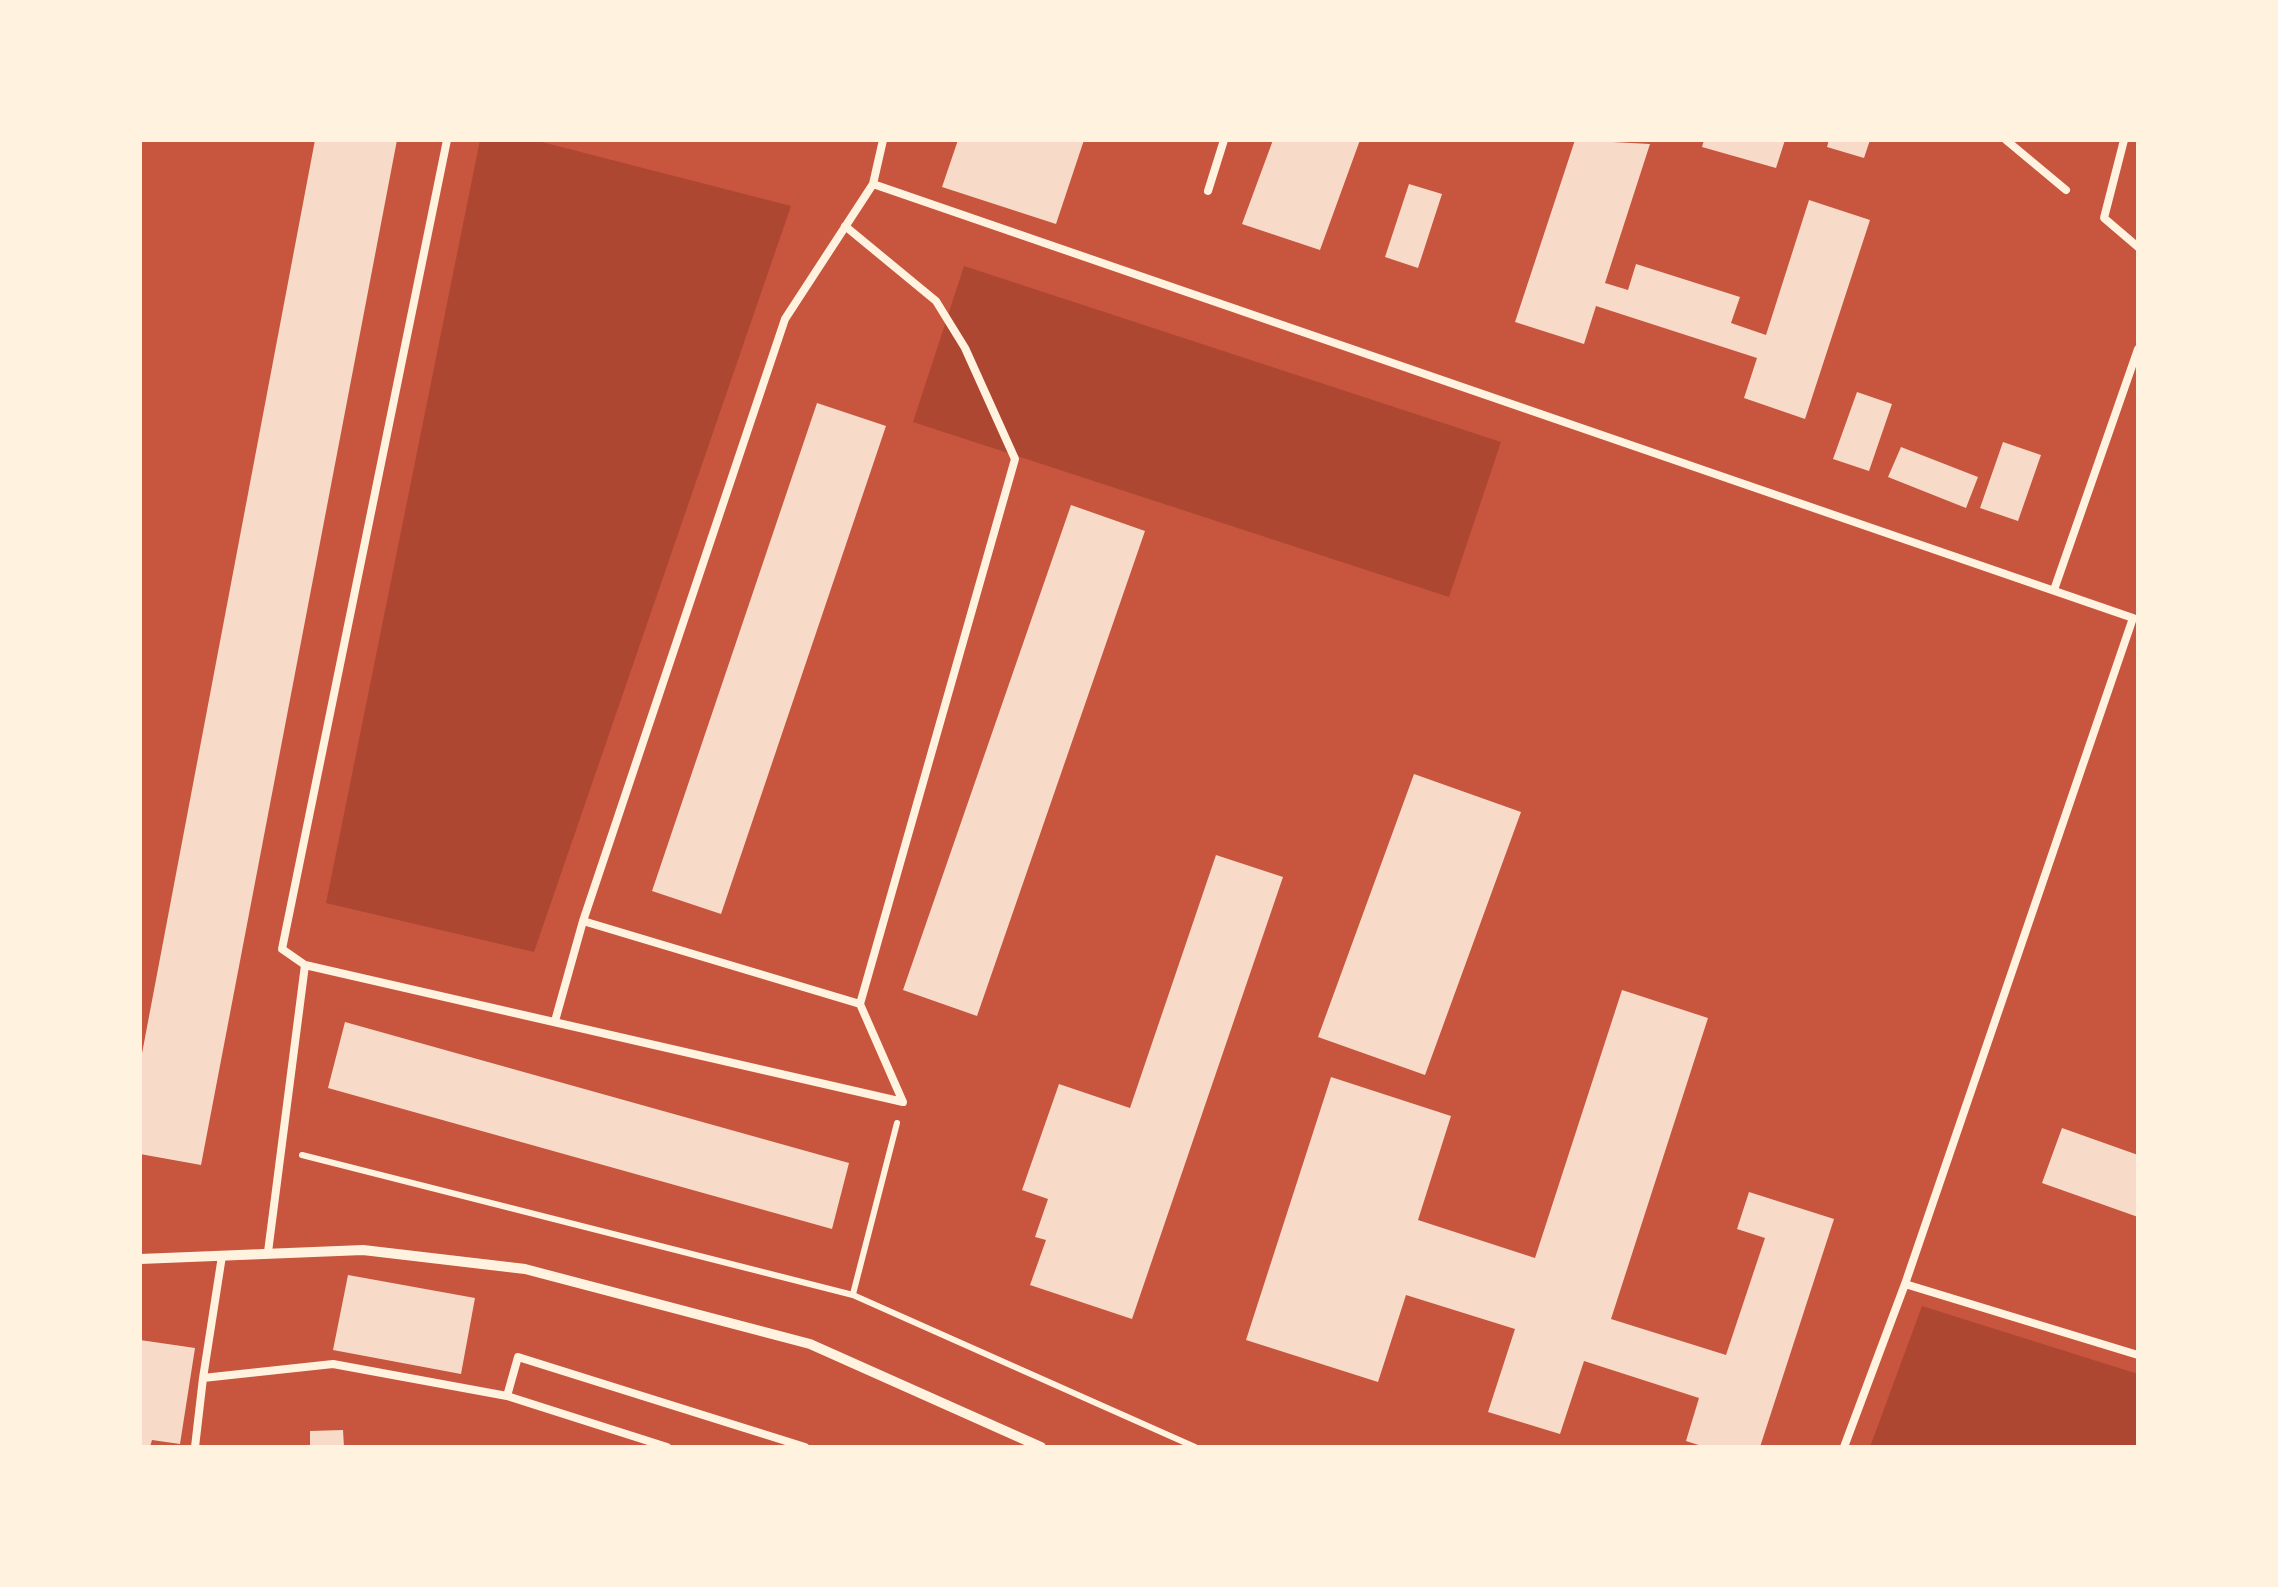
<!DOCTYPE html>
<html>
<head>
<meta charset="utf-8">
<style>
	body { margin:0 }
	#map { position:relative; width:2278px; height:1587px; overflow:hidden; background:#c8553d; font-family:Commissioner,sans-serif }
	canvas { display:block }
	.frame { position:absolute; inset:0; border:142px solid #fff3e0; pointer-events:none }
</style>
</head>
<body>
<div id="map">
<canvas width="2278" height="1587"></canvas>
<div class="frame"></div>
</div>
<script>
const c = document.querySelector('canvas').getContext('2d');
c.lineJoin = 'round';
function paint(path, color) {
  c.fillStyle = color;
  c.fill(path, 'evenodd');
}
function trace(path, color, width, dash) {
  c.strokeStyle = color;
  c.lineWidth = width;
  c.lineCap = dash ? 'butt' : 'round';
  c.setLineDash(dash || []);
  c.stroke(path);
}
paint(new Path2D(`
	M480 140H534L791 206 534 952 326 903Z
	M964 266 1501 442 1449 597 913 422Z
	M1922 1306 2138 1374 2137 1447H1870Z`), '#ae4732');
paint(new Path2D(`
	M315 140H397L201 1165 140 1154V1064Z
	M958 140H1084L1056 224 942 187Z
	M1273 140H1360L1320 250 1242 224Z
	M1575 140 1650 144 1605 283 1628 290 1636 264 1740 297 1731 323 1766 335 1809 200 1870 220 1805 419 1744 398 1757 358 1596 306 1584 344 1515 322Z
	M1704 140H1785L1776 168 1702 147Z
	M1829 140H1870L1864 158 1827 147Z
	M1409 184 1442 194 1418 268 1385 257Z
	M1857 392 1892 404 1869 471 1833 459Z
	M817 403 886 426 721 914 652 891Z
	M2003 442 2041 455 2018 521 1980 508Z
	M1901 447 1978 477 1966 508 1888 477Z
	M1071 505 1145 531 977 1016 903 990Z
	M1414 774 1521 812 1425 1075 1318 1037Z
	M1216 855 1283 877 1132 1319 1030 1285 1046 1240 1035 1237 1048 1199 1022 1190 1059 1084 1130 1108Z
	M1622 990 1708 1018 1611 1319 1726 1355 1765 1238 1737 1229 1749 1192 1834 1219 1760 1447H1705L1686 1441 1699 1398 1584 1361 1560 1434 1488 1412 1515 1329 1406 1295 1378 1382 1246 1340 1331 1077 1451 1116 1418 1220 1535 1258Z
	M345 1022 849 1163 832 1229 328 1088Z
	M2062 1128 2138 1155V1217L2042 1183Z
	M348 1275 475 1298 461 1374 333 1350Z
	M140 1340 195 1348 180 1444 152 1440 150 1447H140Z
	M343 1430 344 1447H310V1431Z`), '#f7dbc8');
trace(new Path2D(`
	M302 1155 853 1295 1195 1447
	M853 1294 897 1123`), '#fff3e0', 6);
trace(new Path2D(`
	M2006 140 2066 190
	M2124 140 2104 218 2138 247
	M873 184 2133 618 1905 1284 1844 1447
	M1208 191 1224 140
	M2055 587 2138 349
	M583 921 860 1004
	M305 965 903 1102 860 1004 1015 459 965 348 936 301 845 226
	M555 1021 583 921 785 319 873 184 883 140
	M268 1252 305 965 282 949 447 140
	M222 1256 203 1378 333 1364 507 1396 667 1447
	M1905 1284 2138 1355
	M507 1396 518 1357 805 1447
	M195 1447 203 1378`), '#fff3e0', 8);
trace(new Path2D(`
	M140 1259 363 1250 525 1269 810 1344 1041 1447`), '#fff3e0', 10);
</script>
</body>
</html>
